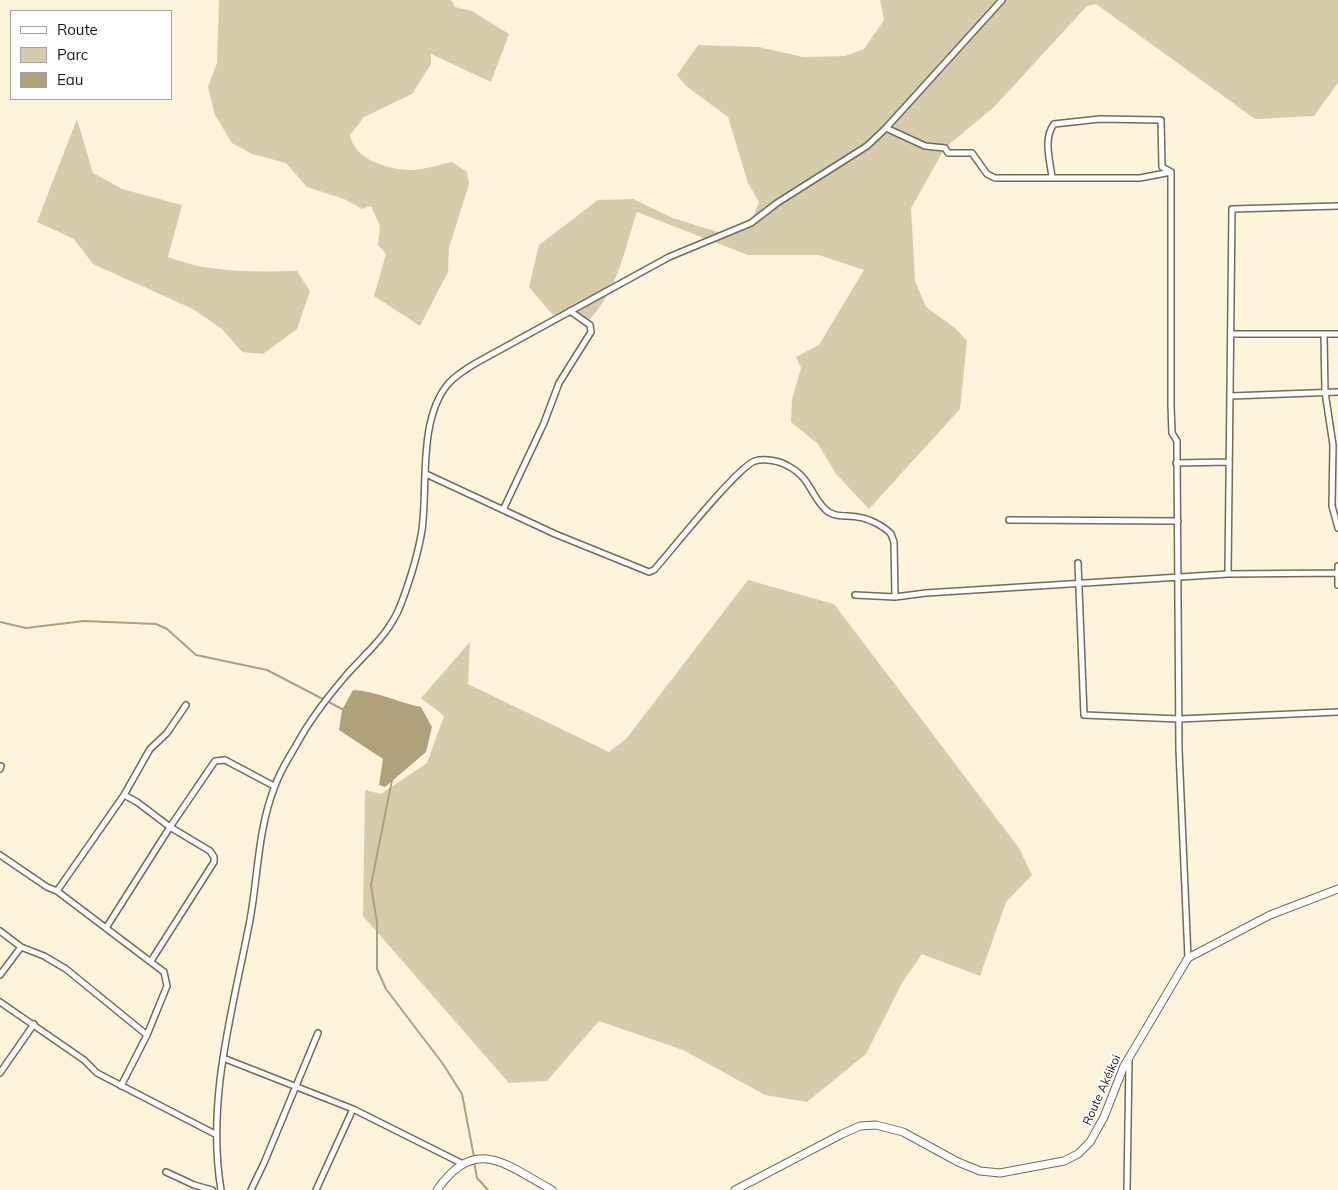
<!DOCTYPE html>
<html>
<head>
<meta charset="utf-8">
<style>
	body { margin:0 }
	#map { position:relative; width:1338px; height:1190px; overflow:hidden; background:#fdf4db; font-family:Mulish,sans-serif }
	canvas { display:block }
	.legend { position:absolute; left:10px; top:10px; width:162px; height:90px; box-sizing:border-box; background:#fff; border:1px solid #a5a4a0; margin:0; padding:6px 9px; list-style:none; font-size:15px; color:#1e1b12 }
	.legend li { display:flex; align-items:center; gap:10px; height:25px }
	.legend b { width:25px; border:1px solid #a5a4a0 }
</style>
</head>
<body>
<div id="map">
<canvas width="1338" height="1190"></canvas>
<ul class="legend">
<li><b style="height:6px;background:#fff"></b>Route</li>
<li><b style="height:14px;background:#d6cbab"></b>Parc</li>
<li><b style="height:14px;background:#afa17a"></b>Eau</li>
</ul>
</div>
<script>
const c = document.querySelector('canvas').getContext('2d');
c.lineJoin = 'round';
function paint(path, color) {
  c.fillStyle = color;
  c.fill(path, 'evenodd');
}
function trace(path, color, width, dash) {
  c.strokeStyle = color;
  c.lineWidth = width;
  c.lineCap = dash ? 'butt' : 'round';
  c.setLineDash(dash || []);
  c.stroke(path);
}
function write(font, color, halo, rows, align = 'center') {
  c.font = font + ' Mulish,sans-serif';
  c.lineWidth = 4;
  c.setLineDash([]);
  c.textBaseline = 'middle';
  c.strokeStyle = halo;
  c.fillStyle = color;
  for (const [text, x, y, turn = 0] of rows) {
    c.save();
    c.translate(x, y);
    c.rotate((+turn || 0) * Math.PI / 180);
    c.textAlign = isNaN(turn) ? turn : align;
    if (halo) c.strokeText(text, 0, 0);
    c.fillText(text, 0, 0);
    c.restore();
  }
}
paint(new Path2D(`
	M219 0H451L455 7 472 11 509 34 491 82 431 54V64L412 94 364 117 350 135C354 159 386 169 409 170 422 171 439 164 452 162L467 172 469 184 449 248 448 272 420 326 374 296 386 254 378 245 380 226 371 206 362 209 344 199 307 187 286 163 252 154 232 143 215 115 208 87 217 63Z
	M880 0H1338V83L1314 116 1255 119 1096 4 1087 6 995 106 945 148 911 208 915 281 926 307 955 328 967 341 960 409 869 509 836 474 818 444 791 422 792 400 801 368 796 357 819 345 864 270 819 255H748L637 212C623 253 620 285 590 319L553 315 529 287 539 245 598 200 633 199 673 218 724 234 751 223 759 202 748 183 728 117 686 86 677 75 698 45 759 47 803 57 845 56 864 49 884 20Z
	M77 119 93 173 122 189 182 205 168 257C209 273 254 272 297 271L310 291 297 329 263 354 242 352 222 329 193 309 93 264 74 239 37 222Z
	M748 580 834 604 1019 848 1032 875 1006 902 980 976 922 954 902 983 866 1054 807 1102 765 1095 683 1050 599 1021 547 1081 509 1083 363 916 365 790 381 794 427 763 444 716 421 698 470 642 468 684 609 752 626 739Z`), '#d6cbab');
paint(new Path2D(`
	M353 690C376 691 397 702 421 707L432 727 426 752 385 787 379 785 383 759 339 730 342 710Z`), '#afa17a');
trace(new Path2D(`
	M0 622 26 628 84 621 156 624 167 629 196 655 267 670 344 710
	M392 780 371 885 377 923V969L386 989 443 1064 462 1094 474 1157
	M474 1162 477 1178 488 1190`), '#afa17a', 2);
const street = new Path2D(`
	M886 128 925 146 945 148 948 153H972L987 174 995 178H1140L1171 172
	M1052 177C1050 161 1043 138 1054 124L1100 119 1161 120 1162 167 1171 172V406L1172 433 1177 441V454L1179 750 1188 958
	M1232 334H1338
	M1324 335 1325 392 1333 445 1332 506 1338 528
	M1231 396 1338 392
	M1176 463 1229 462
	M426 474 555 534 649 572 654 570C671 551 738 466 755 461 765 458 780 461 788 466 810 477 811 496 825 509 833 518 847 515 857 517 868 518 884 526 891 534L894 542 895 597
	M503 510 544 423 559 383 591 332 590 325 570 311
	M1009 520 1178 521
	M1078 563 1084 715 1179 719 1338 712
	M1338 566V585
	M1228 574 1232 209 1338 206
	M855 595 895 597 926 593 1228 574 1338 573
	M0 769 1 766
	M0 855 47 887 57 891 164 972 167 986 147 1035 121 1086
	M57 891 124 795 150 749 167 733 186 705
	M106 928 170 827 137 802 124 795
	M0 931 21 947 44 956 66 969 147 1035
	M151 961 214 862V857L210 851 170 827 215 761 225 760 274 786
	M0 975 21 947
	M0 1002 84 1060 97 1073 215 1134
	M223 1058 353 1109 461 1163
	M0 1073 34 1024
	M166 1172 194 1185 212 1190
	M221 1190C206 1100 233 1009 250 920 258 876 258 828 275 786 280 771 290 756 298 742 310 720 327 698 343 679 364 654 389 636 401 604 410 580 418 555 422 530 428 486 418 420 448 384 458 373 472 365 485 358L669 257 751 223 777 203 867 146 886 128 1002 0
	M251 1190 264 1163 318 1033
	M316 1190 353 1109
	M1127 1190 1129 1059`);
const secondary = new Path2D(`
	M437 1190C475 1135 505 1164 552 1190
	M735 1190 842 1134 860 1126 876 1125 903 1132 958 1162 980 1171 1000 1173 1064 1161 1078 1154 1090 1142 1104 1117 1124 1066 1188 958 1270 915 1338 889`);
trace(street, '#736b55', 8);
trace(secondary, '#736b55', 9);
trace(street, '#fff', 5);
trace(secondary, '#fff', 7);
write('12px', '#1e1b12', '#fff', [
	["Route Akéikoi",1102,1090,-66]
]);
</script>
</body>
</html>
